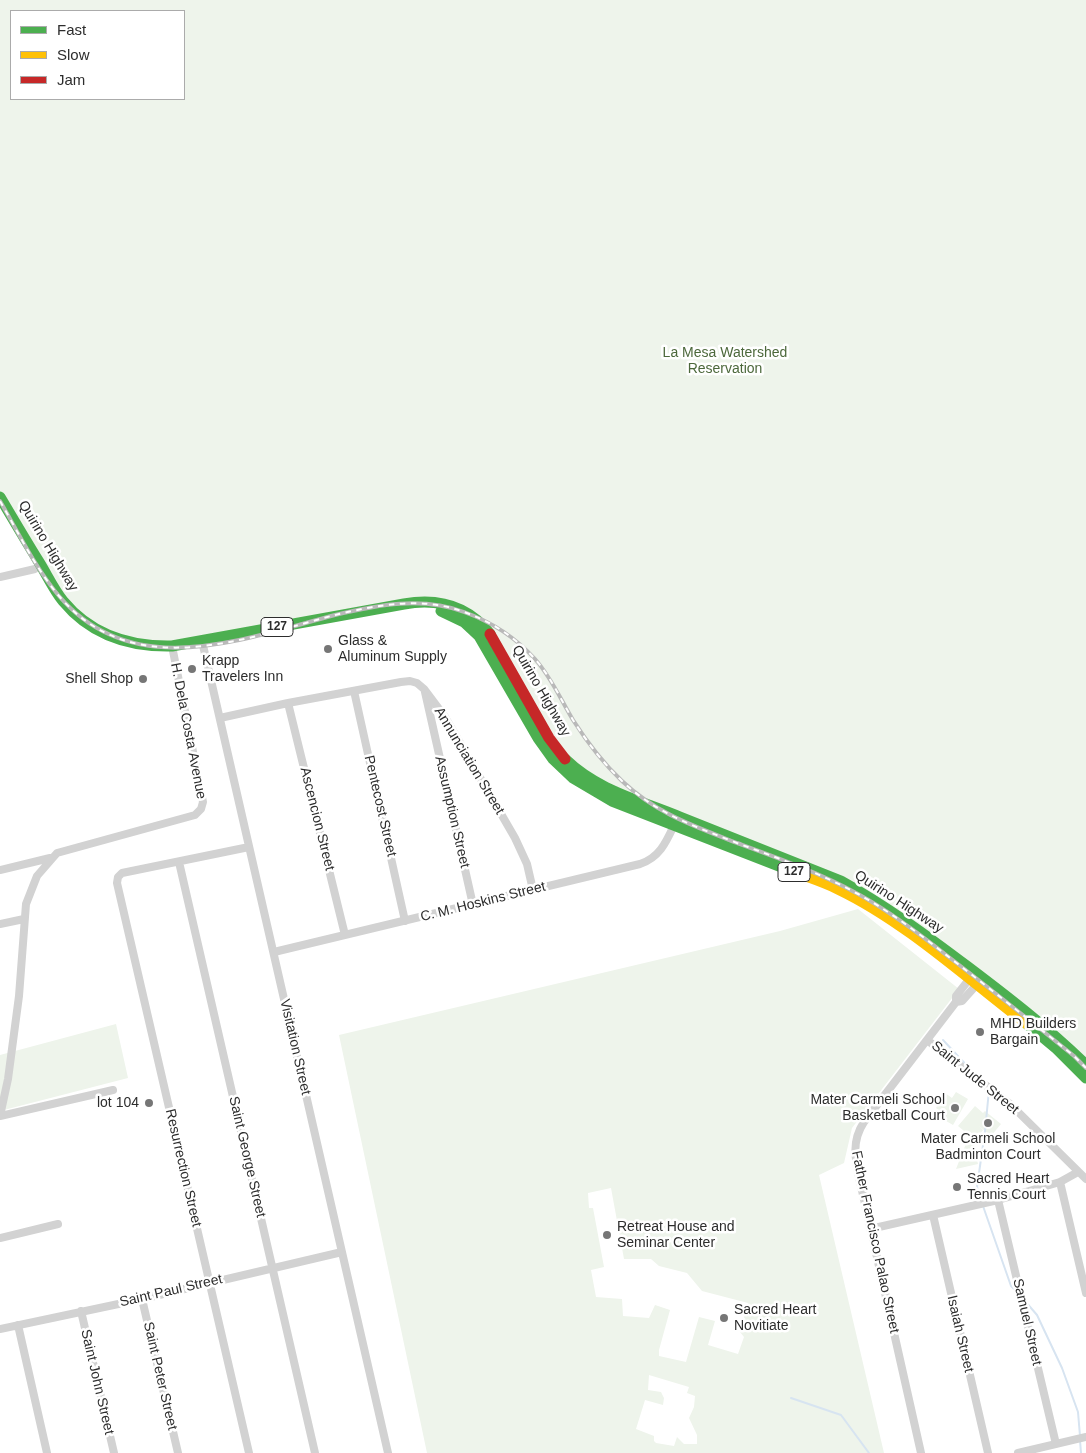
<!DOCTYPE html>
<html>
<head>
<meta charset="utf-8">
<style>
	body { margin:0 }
	#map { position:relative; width:1086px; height:1453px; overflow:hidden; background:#fff; font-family:Arial,sans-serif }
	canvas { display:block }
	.legend { position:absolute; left:10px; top:10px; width:175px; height:90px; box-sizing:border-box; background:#fff; border:1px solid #ababab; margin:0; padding:6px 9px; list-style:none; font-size:15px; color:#2d2d2d }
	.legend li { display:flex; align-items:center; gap:10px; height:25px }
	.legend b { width:25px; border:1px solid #ababab }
</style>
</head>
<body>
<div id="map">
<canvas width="1086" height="1453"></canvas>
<ul class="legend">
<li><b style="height:6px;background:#4caf50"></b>Fast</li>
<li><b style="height:6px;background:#ffc107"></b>Slow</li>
<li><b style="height:6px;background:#c62828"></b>Jam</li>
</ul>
</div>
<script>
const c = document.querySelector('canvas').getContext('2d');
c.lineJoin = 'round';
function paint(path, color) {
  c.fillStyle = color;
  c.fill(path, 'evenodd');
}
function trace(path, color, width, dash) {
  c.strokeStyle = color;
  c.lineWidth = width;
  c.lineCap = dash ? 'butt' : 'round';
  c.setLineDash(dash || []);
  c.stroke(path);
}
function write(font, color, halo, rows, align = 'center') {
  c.font = font + ' Arial,sans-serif';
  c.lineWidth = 5;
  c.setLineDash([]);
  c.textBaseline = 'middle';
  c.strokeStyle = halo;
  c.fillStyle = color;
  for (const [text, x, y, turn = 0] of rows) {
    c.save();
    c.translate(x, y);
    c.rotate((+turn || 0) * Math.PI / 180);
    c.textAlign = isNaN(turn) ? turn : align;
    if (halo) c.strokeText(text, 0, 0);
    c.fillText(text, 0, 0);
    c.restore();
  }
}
paint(new Path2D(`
	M0 0H1086V1065L918 930 573 767 464 615 424 605 172 649 89 630 0 505ZM11 11H184V99H11Z
	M858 909 959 989 852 1128 844 1163 819 1175 884 1453H427L339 1035 780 931ZM611 1188 624 1259H651L659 1266 687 1273 702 1291 748 1303 740 1332 744 1337 738 1354 708 1345 715 1321 699 1317 686 1362 659 1356V1350L670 1310 655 1305 649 1318 623 1316 622 1299 596 1297 591 1270 604 1267 593 1208H589L588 1193ZM649 1375 689 1387 687 1393 695 1396 694 1407 689 1418 697 1435V1444H684L677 1437 674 1446 656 1443 654 1441V1436L636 1429 645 1400 663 1405 664 1398 661 1392 648 1390Z
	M116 1024 128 1078 0 1111V1055Z
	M956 1092 968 1099 953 1125 941 1118 943 1113 936 1108 945 1093 952 1098Z
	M975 1106 983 1113 985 1111 1001 1124 991 1136 979 1126 983 1130 975 1140 958 1126Z
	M967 1141 973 1142 978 1164 956 1169Z`), '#eef4eb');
trace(new Path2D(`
	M943 1040 971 1070
	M982 1202 977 1187 985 1131 989 1090
	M983 1206 1011 1286 1017 1292
	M1025 1301 1037 1315 1062 1368 1078 1412 1080 1436
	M791 1398 841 1415 869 1453
	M1080 1440 1081 1453`), '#d7e4f1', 2);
trace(new Path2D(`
	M0 577 35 569 41 565
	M202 641 388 1453
	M354 691 405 921
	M425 692 473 905
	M288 703 345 935
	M220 718 288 703 401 682 410 681 417 683 424 689 445 717 515 838 527 864 533 890
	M179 862 315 1453
	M0 870 50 858
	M0 924 24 919
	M274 952 640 864C661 857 667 840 676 821
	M956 1002V996L971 977
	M927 1040 1010 1104 1086 1179
	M0 1116 8 1079 19 996 26 904 37 876 57 853 195 815 201 809 203 802 172 646
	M0 1116 113 1090
	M1060 1182 1086 1293
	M998 1200 1056 1444
	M933 1215 988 1453
	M870 1229 998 1200 1060 1182 1078 1172
	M0 1238 58 1224
	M142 1299 178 1453
	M81 1311 114 1453
	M18 1325 47 1453
	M0 1329 142 1299 342 1252
	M249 1453 117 883 118 877 122 873 249 847
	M921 1453 861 1186C856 1163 850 1143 864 1122L956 1002 962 1001 979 982
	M1018 1453 1086 1437`), '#d2d2d2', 8);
trace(new Path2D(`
	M0 497C13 519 26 541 39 562 47 575 54 590 63 601 91 635 130 647 172 646L404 604C438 598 468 606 490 634
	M441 611 464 622 479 636 538 738 553 759 573 778 612 801 792 871
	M565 759C598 791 639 800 680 817 734 838 787 860 841 881 886 906 927 936 968 967 1009 998 1049 1029 1086 1065
	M1027 1024 1057 1049 1086 1078`), '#4caf50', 11);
trace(new Path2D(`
	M792 871C808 877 824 882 838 889 905 921 968 979 1027 1024`), '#ffc107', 11);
trace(new Path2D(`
	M490 634 549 738 565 759`), '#c62828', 11);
const rail = new Path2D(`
	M0 501C18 532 36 569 59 596 133 683 243 639 335 615 377 605 422 596 464 612 492 622 515 637 535 659 551 677 561 700 573 720 587 742 603 763 622 781 657 814 694 826 737 843 778 858 820 873 858 894 891 912 921 935 950 958 992 990 1033 1023 1074 1056L1086 1068`);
trace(rail, '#b9b9b9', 4);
trace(rail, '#fff', 2, [5.5]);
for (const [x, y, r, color] of [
	[328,649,5,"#767676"],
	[192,669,5,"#767676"],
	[143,679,5,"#767676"],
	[980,1032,5,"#767676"],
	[149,1103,5,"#767676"],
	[955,1108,5,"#767676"],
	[988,1123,5,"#767676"],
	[957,1187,5,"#767676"],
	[607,1235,5,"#767676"],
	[724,1318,5,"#767676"]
]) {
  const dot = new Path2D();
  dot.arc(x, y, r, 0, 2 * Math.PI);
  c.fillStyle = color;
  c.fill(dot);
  trace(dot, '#fff', 2);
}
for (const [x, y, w] of [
	[277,627,32],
	[794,872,32]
]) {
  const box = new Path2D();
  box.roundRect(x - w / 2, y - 9.5, w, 19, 4);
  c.fillStyle = '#fff';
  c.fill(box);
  trace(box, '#2d2d2d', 1);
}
write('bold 12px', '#2d2d2d', null, [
	["127",277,627],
	["127",794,872]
]);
write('14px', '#4c683b', '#fff', [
	["La Mesa Watershed",725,353],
	["Reservation",725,369]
]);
write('14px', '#2d2d2d', '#fff', [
	["Quirino Highway",48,546,59],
	["Quirino Highway",541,691,60],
	["H. Dela Costa Avenue",188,731,79],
	["Annunciation Street",469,761,59],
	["Pentecost Street",380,806,77],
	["Assumption Street",452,812,77],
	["Ascencion Street",317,819,76],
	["C. M. Hoskins Street",483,902,-14],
	["Quirino Highway",899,902,33],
	["Visitation Street",295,1047,77],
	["Saint Jude Street",975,1078,39],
	["Saint George Street",247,1157,77],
	["Resurrection Street",183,1168,77],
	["Father Francisco Palao Street",875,1242,78],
	["Saint Paul Street",171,1291,-13],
	["Samuel Street",1027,1322,77],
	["Isaiah Street",960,1334,77],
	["Saint Peter Street",160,1376,77],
	["Saint John Street",97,1382,77]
]);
write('14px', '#2d2d2d', '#fff', [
	["Glass &",338,641],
	["Aluminum Supply",338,657],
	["Krapp",202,661],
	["Travelers Inn",202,677],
	["Shell Shop",133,679,"right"],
	["MHD Builders",990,1024],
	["Bargain",990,1040],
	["Mater Carmeli School",945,1100,"right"],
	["Basketball Court",945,1116,"right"],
	["lot 104",139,1103,"right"],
	["Mater Carmeli School",988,1139,"center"],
	["Badminton Court",988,1155,"center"],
	["Sacred Heart",967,1179],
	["Tennis Court",967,1195],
	["Retreat House and",617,1227],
	["Seminar Center",617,1243],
	["Sacred Heart",734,1310],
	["Novitiate",734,1326]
], 'left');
</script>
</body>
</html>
